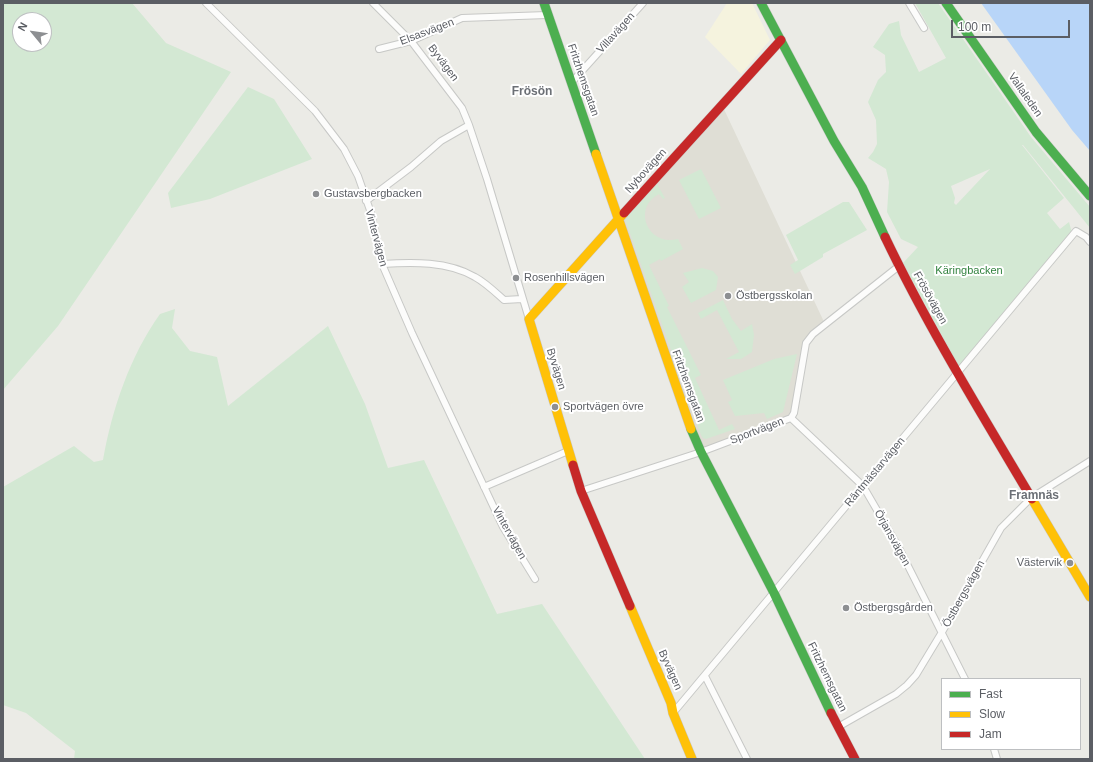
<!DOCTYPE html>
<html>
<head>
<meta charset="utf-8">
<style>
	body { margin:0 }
	#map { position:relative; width:1093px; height:762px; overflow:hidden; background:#ebebe6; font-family:Helvetica,sans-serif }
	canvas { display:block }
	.frame { position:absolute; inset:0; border:4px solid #5b5e64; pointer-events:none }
	.legend { position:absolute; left:941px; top:678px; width:140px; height:72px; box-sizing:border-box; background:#fff; border:1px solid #bdbfc1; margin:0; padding:5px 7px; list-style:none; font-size:12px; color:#5b5e64 }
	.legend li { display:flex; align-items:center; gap:8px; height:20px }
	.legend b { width:20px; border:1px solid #bdbfc1 }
	.north { position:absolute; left:12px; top:12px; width:40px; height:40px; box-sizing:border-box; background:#fff; border:1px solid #bdbfc1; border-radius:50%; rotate:299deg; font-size:11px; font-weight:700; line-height:16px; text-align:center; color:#5b5e64 }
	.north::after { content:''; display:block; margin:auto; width:14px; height:18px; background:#8d8f92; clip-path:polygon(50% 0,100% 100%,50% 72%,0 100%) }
	.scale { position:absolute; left:951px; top:20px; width:119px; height:18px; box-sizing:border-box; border:2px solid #5b5e64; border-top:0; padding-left:5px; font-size:12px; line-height:14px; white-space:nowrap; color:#5b5e64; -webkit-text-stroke:3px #fff; paint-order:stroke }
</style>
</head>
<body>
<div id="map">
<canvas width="1093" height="762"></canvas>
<div class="frame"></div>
<ul class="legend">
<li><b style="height:5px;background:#4caf50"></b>Fast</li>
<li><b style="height:5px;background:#ffc107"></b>Slow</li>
<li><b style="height:5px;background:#c62828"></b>Jam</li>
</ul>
<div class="north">N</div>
<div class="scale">100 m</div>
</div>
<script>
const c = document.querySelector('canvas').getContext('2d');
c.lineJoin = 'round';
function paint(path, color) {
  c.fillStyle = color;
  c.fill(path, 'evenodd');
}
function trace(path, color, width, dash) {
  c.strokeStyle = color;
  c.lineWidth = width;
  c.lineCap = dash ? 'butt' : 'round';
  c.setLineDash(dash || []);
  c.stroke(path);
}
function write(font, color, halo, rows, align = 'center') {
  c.font = font + ' Helvetica,sans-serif';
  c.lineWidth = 4;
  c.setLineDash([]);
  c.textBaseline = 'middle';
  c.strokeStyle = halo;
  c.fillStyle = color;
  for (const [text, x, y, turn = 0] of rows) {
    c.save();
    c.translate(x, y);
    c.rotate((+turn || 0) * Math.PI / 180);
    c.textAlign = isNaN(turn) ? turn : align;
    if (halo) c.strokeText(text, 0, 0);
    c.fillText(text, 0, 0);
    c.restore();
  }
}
paint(new Path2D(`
	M727 3H752L770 40 741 74 705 37Z`), '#f5f3de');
paint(new Path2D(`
	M722 105 825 324 806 343 791 418 701 452 618 220Z`), '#dfded5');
paint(new Path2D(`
	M3 3H132L166 43 231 72 58 326 3 390ZM20 20H44V44H20Z
	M915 3H938L1031 137 1090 207V228L1023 145H1022L1064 198 1047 213 1060 229 1069 222 1072 233 959 367 903 263 918 247 901 239 887 212 889 182 886 169 868 158 873 152 877 144 876 120 868 102 878 80 886 72 885 55 873 47 889 24 899 21 901 35 919 72 946 58ZM990 169 956 205 954 203 955 198 951 186Z
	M248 87 274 99 312 159 210 199 171 208 168 193Z
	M701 169 721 208 699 219 679 180Z
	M657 184 665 198 663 199 659 194C632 207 647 247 678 239L683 249 661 261 660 259 649 265 669 306 667 307 701 375 695 378 719 430 732 424 735 429 706 439 703 438 701 435 625 219Z
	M843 202H849L867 230 823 254V257L795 274 790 265 798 260 786 235Z
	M702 268 713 271 718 277 716 290 691 303 682 287 689 282 683 273Z
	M723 300 732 319 741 331 752 324 754 335 752 352 741 359H726L739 352 717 310 701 319 698 313Z
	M175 309 172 328 190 351 217 357 228 406 328 326 365 404 388 468 424 460 497 614 542 604 645 759H74L75 751 26 713 3 705V487L74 446 94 462 103 460C112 409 130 356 160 314Z
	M797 354 783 412 767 419 764 413 735 416 728 402 732 400 723 380 774 359Z`), '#d3e8d3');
paint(new Path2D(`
	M981 3H1090V151L1072 130Z`), '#b8d5f8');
const street = new Path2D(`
	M206 3 315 111 344 149 358 176 371 213 382 264 412 333 503 527 535 579
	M373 3 411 41 462 108 469 125 487 179 529 319
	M909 3 924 28
	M379 49 411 41 462 18 547 15
	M572 82 643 3
	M366 201 411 167 441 141 469 125
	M382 264C412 262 448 261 475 277 486 283 495 292 504 300L522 299
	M791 418 863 486 899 548 965 679
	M484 487 568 451
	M581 491 701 452 791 418 794 413 806 343 813 334 899 266
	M705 676 747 759
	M673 713 1076 231 1086 237 1090 242
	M838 727 896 694 907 685 916 675 942 632 1001 528 1031 498 1090 461
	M994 749 997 759`);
const fast = new Path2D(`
	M544 3 596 154
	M761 3 834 141 862 187 885 237
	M946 3 1036 132 1090 196
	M691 429 701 452 774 593 831 713`);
const slow = new Path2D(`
	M596 154 691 429
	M573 465 529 319 624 213
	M1032 499 1090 597
	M630 606 671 703 673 713 692 759`);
const jam = new Path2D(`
	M624 213 781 40
	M885 237C928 327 981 413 1032 499
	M573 465 581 491 630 606
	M831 713 855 759`);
trace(street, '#c7c8c6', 8);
trace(fast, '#c8c8c7', 10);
trace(slow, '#c8c8c7', 10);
trace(jam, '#c8c8c7', 10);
trace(street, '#fcfcfb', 6);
trace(fast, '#4caf50', 9);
trace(slow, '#ffc107', 9);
trace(jam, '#c62828', 9);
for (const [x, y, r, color] of [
	[316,194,4,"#8d8f92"],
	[516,278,4,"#8d8f92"],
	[728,296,4,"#8d8f92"],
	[555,407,4,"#8d8f92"],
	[1070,563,4,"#8d8f92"],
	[846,608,4,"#8d8f92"]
]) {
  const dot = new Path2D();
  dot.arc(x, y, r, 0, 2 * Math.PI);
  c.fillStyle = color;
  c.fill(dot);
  trace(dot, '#fff', 1.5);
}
write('11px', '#5b5e64', '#fff', [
	["Elsasvägen",427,32,-21],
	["Villavägen",616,33,-48],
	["Byvägen",443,63,53],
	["Fritzhemsgatan",583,80,71],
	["Vallaleden",1025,95,55],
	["Nybovägen",646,171,-48],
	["Vintervägen",376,238,75],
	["Frösövägen",930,298,61],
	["Byvägen",556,369,73],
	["Fritzhemsgatan",688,386,70],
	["Sportvägen",757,431,-21],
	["Räntmästarvägen",875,472,-50],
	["Vintervägen",509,533,61],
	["Örjansvägen",892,538,61],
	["Östbergsvägen",964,594,-61],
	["Byvägen",670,670,66],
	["Fritzhemsgatan",827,677,64]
]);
write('11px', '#5b5e64', '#fff', [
	["Gustavsbergbacken",324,194],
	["Rosenhillsvägen",524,278],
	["Östbergsskolan",736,296],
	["Sportvägen övre",563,407],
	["Västervik",1062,563,"right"],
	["Östbergsgården",854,608]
], 'left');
write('11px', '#338340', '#fff', [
	["Käringbacken",969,271]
]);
write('bold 12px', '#6c7076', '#fff', [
	["Frösön",532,92],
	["Framnäs",1034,496]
]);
</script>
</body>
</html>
